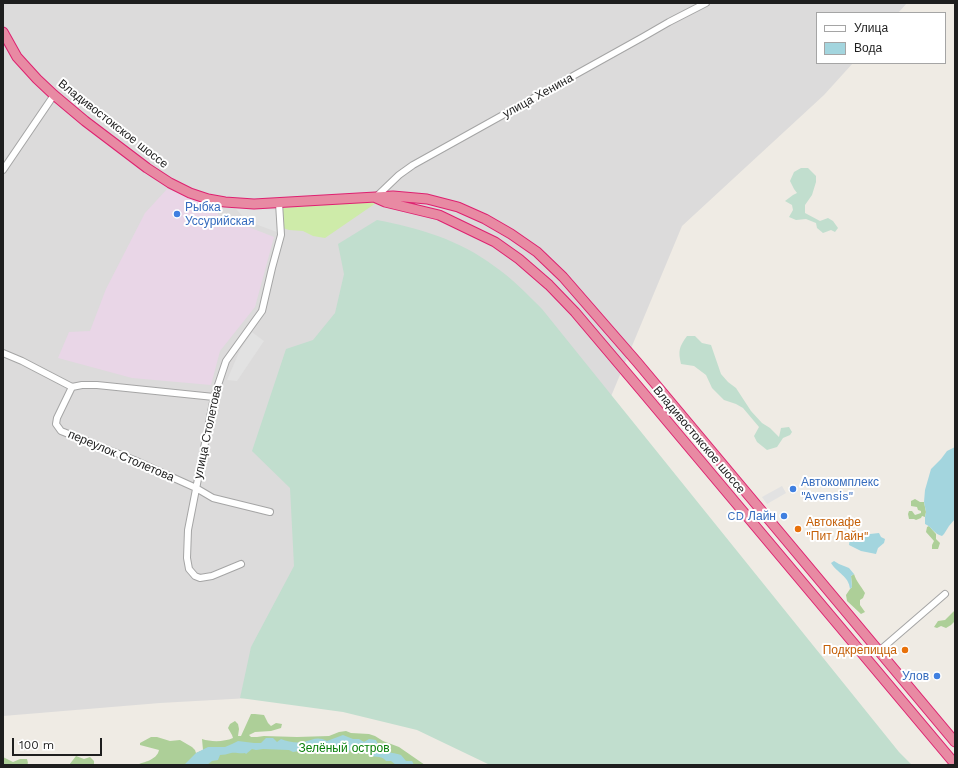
<!DOCTYPE html>
<html>
<head>
<meta charset="utf-8">
<style>
	body { margin:0 }
	#map { position:relative; width:958px; height:768px; overflow:hidden; background:#efebe4; font-family:"Work Sans",sans-serif }
	canvas { display:block }
	.frame { position:absolute; inset:0; border:4px solid #1e1e1e; pointer-events:none }
	.legend { position:absolute; left:816px; top:12px; width:130px; height:52px; box-sizing:border-box; background:#fff; border:1px solid #a5a5a5; margin:0; padding:5px 7px; list-style:none; font-size:12px; color:#1e1e1e }
	.legend li { display:flex; align-items:center; gap:8px; height:20px }
	.legend b { width:20px; border:1px solid #a5a5a5 }
	.scale { position:absolute; left:12px; top:738px; width:90px; height:18px; box-sizing:border-box; border:2px solid #1e1e1e; border-top:0; padding-left:5px; font-size:12px; line-height:14px; white-space:nowrap; color:#1e1e1e; -webkit-text-stroke:3px #fff; paint-order:stroke }
</style>
</head>
<body>
<div id="map">
<canvas width="958" height="768"></canvas>
<div class="frame"></div>
<ul class="legend">
<li><b style="height:5px;background:#fff"></b>Улица</li>
<li><b style="height:11px;background:#a3d5de"></b>Вода</li>
</ul>
<div class="scale">100 m</div>
</div>
<script>
const c = document.querySelector('canvas').getContext('2d');
c.lineJoin = 'round';
function paint(path, color) {
  c.fillStyle = color;
  c.fill(path, 'evenodd');
}
function trace(path, color, width, dash) {
  c.strokeStyle = color;
  c.lineWidth = width;
  c.lineCap = dash ? 'butt' : 'round';
  c.setLineDash(dash || []);
  c.stroke(path);
}
function write(font, color, halo, rows, align = 'center') {
  c.font = font + ' "Work Sans",sans-serif';
  c.lineWidth = 4;
  c.setLineDash([]);
  c.textBaseline = 'middle';
  c.strokeStyle = halo;
  c.fillStyle = color;
  for (const [text, x, y, turn = 0] of rows) {
    c.save();
    c.translate(x, y);
    c.rotate((+turn || 0) * Math.PI / 180);
    c.textAlign = isNaN(turn) ? turn : align;
    if (halo) c.strokeText(text, 0, 0);
    c.fillText(text, 0, 0);
    c.restore();
  }
}
paint(new Path2D(`
	M3 3H907L898 13H817V63H853L824 95 682 226 557 526 393 690 160 703 3 716Z`), '#dcdbdb');
paint(new Path2D(`
	M167 189 218 206V215L274 237 255 307 220 351 211 385 132 378 58 358 69 332 90 331 106 289 145 213Z`), '#e9d6e7');
paint(new Path2D(`
	M371 202 376 203 325 238 313 236 303 231 289 230 283 228 282 208Z`), '#ceeba9');
paint(new Path2D(`
	M915 499 920 502H924L926 512 925 517 922 516 921 518 916 520 914 519H909L908 514 909 511H912L915 515 921 513V511L918 510 917 507 911 506V501Z
	M929 526 936 534V539L940 543 938 549H932V545L934 541 926 532 927 527Z
	M854 574C856 581 861 586 865 593L863 598 860 600V605L865 612 861 614 847 601 846 595 850 589 852 587 851 576Z
	M955 610V621L951 625 946 628 941 626 937 628 934 627 938 621 945 620Z
	M251 714H255L264 715 268 723 271 726 276 723 282 724 281 728 271 731 255 732 249 735 251 737H257L264 736 297 737 329 736 339 732 346 731 351 733 369 734 375 736 383 741 399 747 425 765H136C144 762 157 760 159 750L140 745V743L151 737H157L170 741 180 740 192 747 195 750 196 753 203 750 202 739C211 742 224 742 233 738L232 735 228 728 230 724 235 721 238 724 239 729 238 736H241Z
	M76 756 84 759 90 757 94 761V765H69Z
	M3 757 13 762 20 759H27L28 763 27 765H3Z`), '#adcf98');
paint(new Path2D(`
	M801 168H808L816 176V182L812 195 805 205V213L820 221 828 218 833 221 838 228 835 232 831 230 823 233 817 228 816 223 806 219 796 220 789 217 793 210 792 205 785 201 793 195 797 193 794 189 790 181 794 172Z
	M377 220C419 228 460 240 494 266 512 278 527 294 542 309L899 752 912 765H490L417 730 343 712 240 698 251 647 294 566 290 488 252 451 286 349 313 340 335 313 344 274 338 244Z
	M687 336H695L702 343 711 345 721 374 728 382 736 388 751 411 762 423 770 428 779 437 781 428 789 427 792 432 790 435 783 438 777 447 767 450 757 442 754 436 759 427 743 408 736 404 724 400 712 388 706 375 694 366 681 364C678 351 679 347 687 336Z`), '#c1dece');
paint(new Path2D(`
	M235 208 278 210 280 225 277 232 247 221Z
	M252 332 264 341 237 381 227 380 240 350Z
	M782 486 786 493 767 504 762 497Z`), '#e2e2e2');
paint(new Path2D(`
	M955 447V519L949 526 944 534 942 536C934 534 932 527 925 524V517L926 512 924 502 925 490 931 469 941 459 947 451Z
	M865 533 870 534 879 533 881 537 885 539 884 543 878 548 876 554 861 551 849 545 850 537C856 534 859 537 865 533Z
	M834 561 839 564 849 568 854 574 851 576 852 587 850 589C849 576 837 573 831 563Z
	M343 735 353 739H359L364 742 369 739 376 740C382 754 388 751 401 755L406 761H412L414 765H396L391 761H386C383 756 376 757 370 756V753L372 750 371 749 359 745 347 752 342 751 326 753 306 752 299 751 293 752 289 750 263 749 256 750 252 749 246 754 245 753C240 754 235 752 231 753 227 754 224 755 220 755L218 760 212 761 207 765H184L196 753 208 747H225L232 744 238 741 254 743H261L266 738H273L277 742 281 739C288 742 296 743 304 742 313 740 317 736 327 741Z`), '#a3d5de');
const minor = new Path2D(`
	M3 170 54 95
	M375 198 399 175 413 165 643 37 669 22 706 3
	M3 353 22 361 72 387
	M214 397 97 385H82L72 387 57 418 56 424 61 431 134 460 196 488 213 498 270 512
	M241 564 212 576 200 578 195 576 189 569 187 558 188 530 214 397 226 361 262 311 272 268 281 235 279 203
	M879 651 945 594`);
const highway = new Path2D(`
	M3 32 17 57 37 79 54 95 85 121 147 168 170 183 190 193 208 199 225 202 254 204 393 196 427 199 458 207 485 219 511 234 537 252 563 277 637 362 955 742
	M376 198 385 202 439 215 495 242 519 259 549 285 575 312 641 390 955 764`);
trace(minor, '#a5a5a5', 8);
trace(highway, '#de2170', 11);
trace(minor, '#fff', 6);
trace(highway, '#e88aa3', 9);
for (const [x, y, r, color] of [
	[177,214,4,"#3f7fe0"],
	[793,489,4,"#3f7fe0"],
	[784,516,4,"#3f7fe0"],
	[798,529,4,"#e8710a"],
	[905,650,4,"#e8710a"],
	[937,676,4,"#3f7fe0"]
]) {
  const dot = new Path2D();
  dot.arc(x, y, r, 0, 2 * Math.PI);
  c.fillStyle = color;
  c.fill(dot);
  trace(dot, '#fff', 1.5);
}
write('12px', '#1e1e1e', '#fff', [
	["улица Хенина",538,96,-29],
	["Владивостокское шоссе",113,124,38],
	["улица Столетова",208,432,-78],
	["Владивостокское шоссе",699,440,50],
	["переулок Столетова",121,456,23]
]);
write('12px', '#366cbe', '#fff', [
	["Рыбка",185,207],
	["Уссурийская",185,221],
	["Автокомплекс",801,482],
	["\"Avensis\"",801,496],
	["CD Лайн",776,516,"right"],
	["Улов",929,676,"right"]
], 'left');
write('12px', '#c56008', '#fff', [
	["Автокафе",806,522],
	["\"Пит Лайн\"",806,536],
	["Подкрепицца",897,650,"right"]
], 'left');
write('12px', '#097f0a', '#fff', [
	["Зелёный остров",344,748]
]);
</script>
</body>
</html>
